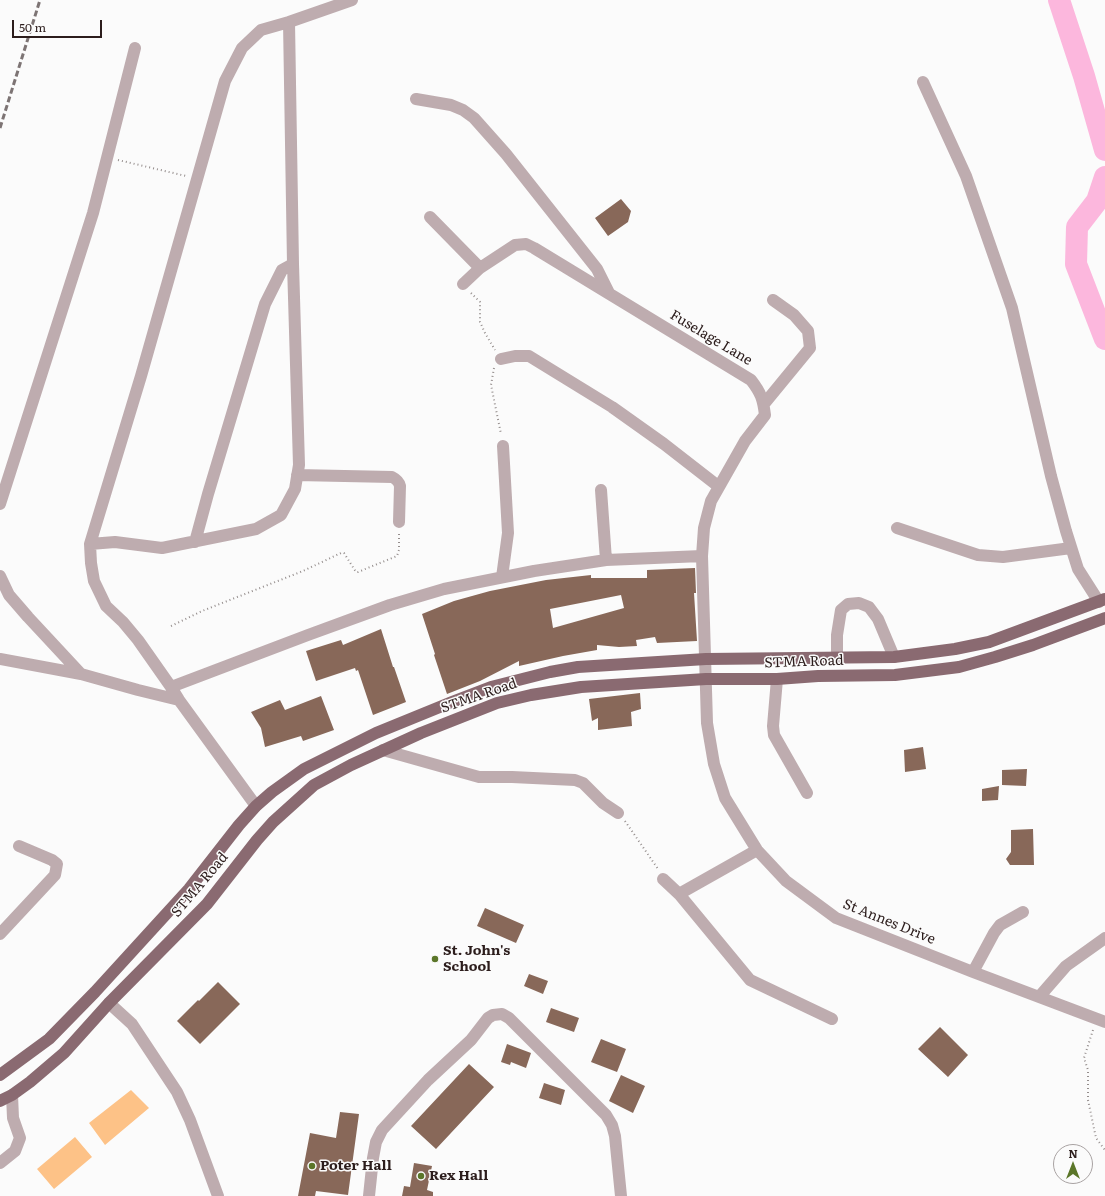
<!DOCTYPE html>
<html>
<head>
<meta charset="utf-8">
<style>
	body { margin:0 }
	#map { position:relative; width:1105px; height:1196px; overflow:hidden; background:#fbfbfb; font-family:Literata,serif }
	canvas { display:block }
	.north { position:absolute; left:1053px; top:1144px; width:40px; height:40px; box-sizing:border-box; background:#fbfbfb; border:1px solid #a8a2a2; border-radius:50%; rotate:0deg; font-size:11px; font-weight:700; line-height:16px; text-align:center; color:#2c1d1c }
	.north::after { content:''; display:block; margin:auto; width:14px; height:18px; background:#5b7629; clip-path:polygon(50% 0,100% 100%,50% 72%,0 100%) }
	.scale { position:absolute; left:12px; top:20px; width:90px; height:18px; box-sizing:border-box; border:2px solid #2c1d1c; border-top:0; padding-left:5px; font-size:12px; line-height:14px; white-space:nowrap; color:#2c1d1c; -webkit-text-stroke:3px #fbfbfb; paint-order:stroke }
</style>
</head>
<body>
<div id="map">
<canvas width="1105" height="1196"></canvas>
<div class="north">N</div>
<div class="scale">50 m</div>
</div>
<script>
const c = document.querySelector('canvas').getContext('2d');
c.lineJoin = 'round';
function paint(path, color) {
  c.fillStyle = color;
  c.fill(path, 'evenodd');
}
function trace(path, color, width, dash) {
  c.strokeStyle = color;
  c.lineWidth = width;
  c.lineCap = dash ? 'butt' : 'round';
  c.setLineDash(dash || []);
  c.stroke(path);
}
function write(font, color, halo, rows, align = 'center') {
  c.font = font + ' Literata,serif';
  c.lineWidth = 3;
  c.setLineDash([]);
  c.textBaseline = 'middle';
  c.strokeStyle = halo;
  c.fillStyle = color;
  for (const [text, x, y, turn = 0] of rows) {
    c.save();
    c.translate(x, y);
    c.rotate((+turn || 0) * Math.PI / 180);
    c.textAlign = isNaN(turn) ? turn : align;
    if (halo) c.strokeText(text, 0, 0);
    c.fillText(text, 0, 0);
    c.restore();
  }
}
paint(new Path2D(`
	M131 1090 149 1108 105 1145 89 1123Z
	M75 1137 92 1157 54 1189 37 1169Z`), '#fdc287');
trace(new Path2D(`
	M1059 0 1084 76 1105 150
	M1105 177 1097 201 1077 227 1076 264 1105 339`), '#fcb7dd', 22);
paint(new Path2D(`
	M621 199 631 211 628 222 608 236 595 218Z
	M695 568 696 593H694L697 641 657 643 655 637 636 640 637 646 619 647 597 645V650L563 656 519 666V661L480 681 447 694 434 655 435 654 422 614 454 601 490 591 546 580 591 575V578H647V570ZM621 595 624 608 553 628 550 609Z
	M381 629 393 667H394L406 702 373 715 358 670 356 671 355 668 316 681 306 651 341 640 343 645Z
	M640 693 641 709 631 712 632 726 598 730V718L592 721 589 699Z
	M321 696 334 730 303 741 301 736 265 747 261 728 251 712 280 700 285 710Z
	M923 747 926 769 905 772 904 750Z
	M1027 769 1026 786 1002 785V770Z
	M999 786 998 800 982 801V789Z
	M1033 829 1034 865H1010L1006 859 1011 852V830Z
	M485 908 524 925 516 943 477 926Z
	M529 974 548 981 543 994 524 986Z
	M218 982 240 1004 200 1044 177 1021 198 1000 199 1001Z
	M551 1008 579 1018 574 1032 546 1022Z
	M940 1027 968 1055 948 1077 918 1049Z
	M601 1039 626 1049 617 1072 591 1062Z
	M507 1044 531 1053 526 1068 511 1062 510 1065 501 1062Z
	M469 1064 494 1087 436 1149 411 1126Z
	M621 1075 645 1086 633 1113 609 1101Z
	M544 1083 565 1090 561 1105 539 1098Z
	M340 1112 359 1114 348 1195 316 1191 315 1196H298L310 1133 336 1138Z
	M414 1163 432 1166 427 1190 433 1192V1196H402L404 1186 410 1187Z`), '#886859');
trace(new Path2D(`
	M118 160 186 176
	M471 293 480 302V322L485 333 495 350
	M494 368 491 385 501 434
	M171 626 202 611 303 571 341 553H344L356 572H358L397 556 399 550V534
	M625 821 658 869
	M1093 1030 1084 1058 1088 1070V1100L1096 1138 1105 1150`), '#958e8d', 2, [1, 3]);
trace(new Path2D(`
	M923 82 966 176 1012 308 1051 476 1066 531 1078 569 1099 602
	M416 99 451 105 463 110 474 118 506 154 597 269 609 293
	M430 217 480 268
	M463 284 480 268 515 245 526 244 534 248 751 380C761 393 763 399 765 415L745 441 711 501 704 528 702 556 707 723 714 764 725 798 757 850 786 881 836 918 973 972 1105 1022
	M501 359 515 356H529L612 407 664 444 718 486
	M764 404 810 348 808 331 794 315 773 300
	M297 475 392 477C396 479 399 481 400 486L399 522
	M601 490 606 560
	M0 504 93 213 135 48
	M897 528 978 555 1003 557 1071 548
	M195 542 208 494 265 304 282 270 293 264
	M90 544 115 542 162 548 256 529 281 515 295 489 299 465 293 264 289 22
	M0 576 9 595 28 617 81 674
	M502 577 508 533 503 446
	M837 657V635L841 610 848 604 859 603 869 607 878 619 894 657
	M0 659 81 674 138 690 179 700
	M777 679 773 726 774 735 807 793
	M171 687 308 635 390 605 444 589 534 571 606 560 702 556
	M383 750 479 777H512L575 780 583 783 603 803 618 813
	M256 806 179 700 171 687 138 640 123 622 106 606 94 581 91 563 90 544 141 376 225 81 242 48 261 30 289 22 352 0
	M663 879 679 894 757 850
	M679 894 750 980 832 1019
	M0 934 55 875 57 864 52 860 19 846
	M973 972 994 933 1000 925 1023 912
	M1039 997 1066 966 1105 938
	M109 1003 132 1024 177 1092 190 1120 218 1196
	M0 1163 15 1151 20 1138 13 1118 12 1095
	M369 1196 373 1158 376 1142 382 1130 428 1080 471 1040 488 1018 493 1015 502 1014 509 1018 606 1115 612 1125 615 1136 621 1196`), '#beacaf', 12);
trace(new Path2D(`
	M0 1075 49 1039 95 992 189 889 239 825 256 806 272 792 304 769 376 733 452 702 491 687 550 672 578 667 706 659 894 657 955 649 989 642 1105 599
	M0 1101 12 1095 30 1082 64 1053 109 1003 207 904 257 840 273 822 314 785 351 765 421 733 497 703 531 695 581 687 706 679H777L818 676 895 675 959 667 995 657 1033 645 1105 618`), '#8a6a71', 12);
trace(new Path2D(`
	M0 128 40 0`), '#7d7474', 3, [6, 3]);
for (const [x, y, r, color] of [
	[435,959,4,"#5b7629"],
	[312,1166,4,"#5b7629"],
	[421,1176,4,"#5b7629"]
]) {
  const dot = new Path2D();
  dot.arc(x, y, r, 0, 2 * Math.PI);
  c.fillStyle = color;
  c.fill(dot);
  trace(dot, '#fbfbfb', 1.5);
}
write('14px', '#2c1d1c', '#fbfbfb', [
	["Fuselage Lane",711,338,31],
	["STMA Road",804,662,-2],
	["STMA Road",479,696,-19],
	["STMA Road",200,885,-50],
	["St Annes Drive",889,922,22]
]);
write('bold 14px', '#2c1d1c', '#fbfbfb', [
	["St. John's",443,951],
	["School",443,967],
	["Poter Hall",320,1166],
	["Rex Hall",429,1176]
], 'left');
</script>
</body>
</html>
